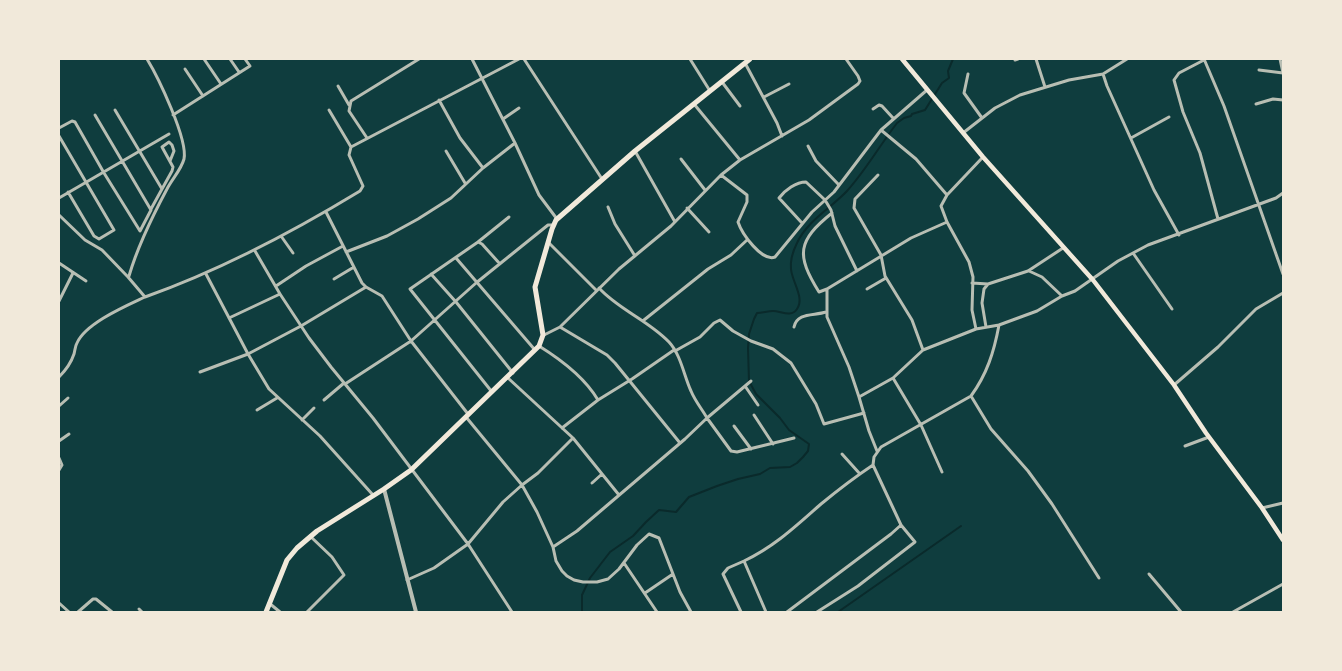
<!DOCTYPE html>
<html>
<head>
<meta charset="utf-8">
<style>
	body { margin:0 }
	#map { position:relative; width:1342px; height:671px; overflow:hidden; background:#0f3d3e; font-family:"Nunito Sans",sans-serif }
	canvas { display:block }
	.frame { position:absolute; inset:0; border:60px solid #f1e9da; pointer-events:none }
</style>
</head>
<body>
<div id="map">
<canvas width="1342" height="671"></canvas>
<div class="frame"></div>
</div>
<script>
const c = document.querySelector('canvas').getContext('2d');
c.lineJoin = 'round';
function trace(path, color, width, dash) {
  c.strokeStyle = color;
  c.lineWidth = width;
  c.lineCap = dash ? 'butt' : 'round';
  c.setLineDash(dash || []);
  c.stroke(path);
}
trace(new Path2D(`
	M582 612V595L590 578 610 552 633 536 646 522 659 510 676 512 689 497 717 486 738 479 760 474 770 468 790 467 797 463 803 457 808 451 809 444 789 430 780 418 756 394 749 381 748 348 749 334 754 319 757 313C762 313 768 311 773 311 781 311 791 318 797 309 805 298 792 282 791 269 790 260 793 251 797 243 807 221 831 208 847 191 866 170 880 145 897 123L904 118 911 116 912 114 925 110 942 83 949 78 948 71 953 59
	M838 612 961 526`), '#0a2a2b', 2);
trace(new Path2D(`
	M204 59 221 84
	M230 59 239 72
	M472 59 515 143 539 195 557 219
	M524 59 602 179
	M690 59 710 91
	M1015 59V60L1018 59
	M1036 59 1045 87
	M1204 59 1224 106 1283 274
	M1280 59 1283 73
	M1204 60 1179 73 1174 80 1183 112 1200 153 1218 219
	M745 63 777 123 782 136
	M185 69 203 96
	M1259 70 1283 73
	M968 74 964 93 982 118
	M1103 74 1107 86 1154 190 1179 235
	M722 82 740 106
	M338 86 349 105
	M764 97 789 84
	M439 100 460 138 483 168
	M694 104 740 160
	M1256 104 1273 99 1283 100
	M873 109 879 105 882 106 893 118
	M115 110 162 189 172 171 173 167 162 147 169 142 172 145 174 151 170 161
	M329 110 351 147
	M173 115 250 66 245 59
	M503 119 519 108
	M59 128 72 121 75 122 104 173 140 231 151 210 95 115
	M881 130 916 159 947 195
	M963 133 995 108 1020 95 1069 80 1103 74 1127 59
	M59 136 114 230 99 239 94 236 68 192
	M367 138 349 111 351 101 419 59
	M1131 138 1169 117
	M808 146 816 161 839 185
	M446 151 465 183
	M635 151 675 222
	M983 157 947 195 941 206 947 222 969 262 973 277 972 310 976 329 999 325
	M681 159 705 190
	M721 175 747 195V202L738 222C742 234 762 262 775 257L812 212 834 192 881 130 927 90
	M878 175 855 199 854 208 881 255 885 276 912 320 923 350
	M59 198 169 134
	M608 207 615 224 635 256
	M687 208 709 232
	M151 209 162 189
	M326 212 362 283 366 287 382 296 411 341 468 414
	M832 213C797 241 796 255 819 292L827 289V317L849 367 859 397
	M59 215 85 240 102 250 128 277 145 297C126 306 86 323 77 343 75 346 75 351 74 354 71 363 65 371 59 377
	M802 223 779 198C785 190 796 182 806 182L825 200 831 210 835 226 857 271
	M281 236 293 253
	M478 242 509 217
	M549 243 596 290
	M255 251 280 294 309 338 331 367 373 418 468 544 512 612
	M346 252 387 236 418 219 451 198 483 168 515 143
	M1133 253 1172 309
	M456 258 535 350
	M59 263 86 281
	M1029 271 1042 277 1062 296
	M206 274 248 354 269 389 320 436 373 495
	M431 274 456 302 513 373
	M129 276C138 245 152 217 167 189 172 179 181 170 184 159 188 139 158 77 147 59
	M334 279 354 267
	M972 283 988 284
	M276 286 306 266 343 246
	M827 289 911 238 947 222
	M867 289 886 278
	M145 297C221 270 291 233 360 191L363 186 349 155 351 147 519 59
	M59 301 73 273
	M229 318 280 294
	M644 320 708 269 731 255 747 240
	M560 327 607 355 615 363 680 443
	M794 327C797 312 814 316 826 312
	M986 327 982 303 984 289 988 284 1028 271 1063 248
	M544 335 560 327 619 269 671 226 721 175 740 160 809 120 858 84 860 81 858 76 846 59
	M539 346C560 359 585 378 598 400L562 428
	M675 351 700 337 714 323 720 320 733 331 751 341 773 349 791 363 816 404 824 424 864 413
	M200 372 248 354 301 326 366 287
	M893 378 921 425 942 472
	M751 381 707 418 731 451 737 452 794 438
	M345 384 411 341 476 283 548 225H554
	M1174 385 1218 347 1256 309 1283 293
	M745 386 758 405
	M492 392 410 289 478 242 482 244 500 264
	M971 396 991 429 1028 471 1052 504 1099 578
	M324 400 344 383
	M598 400 632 379 674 350
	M59 406 68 398
	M257 410 277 398
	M754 415 773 444
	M466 417 522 485 537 512 553 547 556 561 562 571 567 576 574 580 583 582H597L608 579 619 569 637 545 649 534 659 538 680 592 691 612
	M302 420 314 408
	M734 426 751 449
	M573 438 619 495
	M59 441 69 434
	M1185 446 1209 437
	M877 451 869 431 859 397 893 378 923 350 976 329
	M842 454 860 474
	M59 458 62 465 59 470
	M592 483 602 474
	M1262 508 1283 503
	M553 547 577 531 685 439 707 418C702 409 695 401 691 391 684 376 681 355 669 342 648 320 619 310 599 288
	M624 563 657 612
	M1149 574 1181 612
	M407 580 434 568 468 544 503 502 522 485 538 473 573 438 508 378
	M645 593 673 574
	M59 603 69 612
	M269 603 280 612
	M139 609 142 612
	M78 612 93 599H96L112 612
	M307 612 344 575 332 557 310 536
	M741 612 723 574 728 568 744 561
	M766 612 744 561C774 547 796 526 821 504 838 490 855 477 873 465
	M787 612 891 534 901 525 873 465 874 457 881 447 971 396C987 374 994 352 999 325L1037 311 1062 296 1075 291 1118 261 1148 245 1276 198 1283 193
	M817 612 858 586 915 542 901 525
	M1233 612 1283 584`), '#b8beb3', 3);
trace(new Path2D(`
	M384 489 416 612`), '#b8beb3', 4);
trace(new Path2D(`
	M902 59 983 157 1093 280 1174 385 1206 433 1262 508 1283 540`), '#f1e9da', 4.5);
trace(new Path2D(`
	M266 612 287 560 297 548 317 531 384 489 411 470 539 346 543 335 535 287 552 229 556 220 635 151 750 59`), '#f1e9da', 5);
</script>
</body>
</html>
